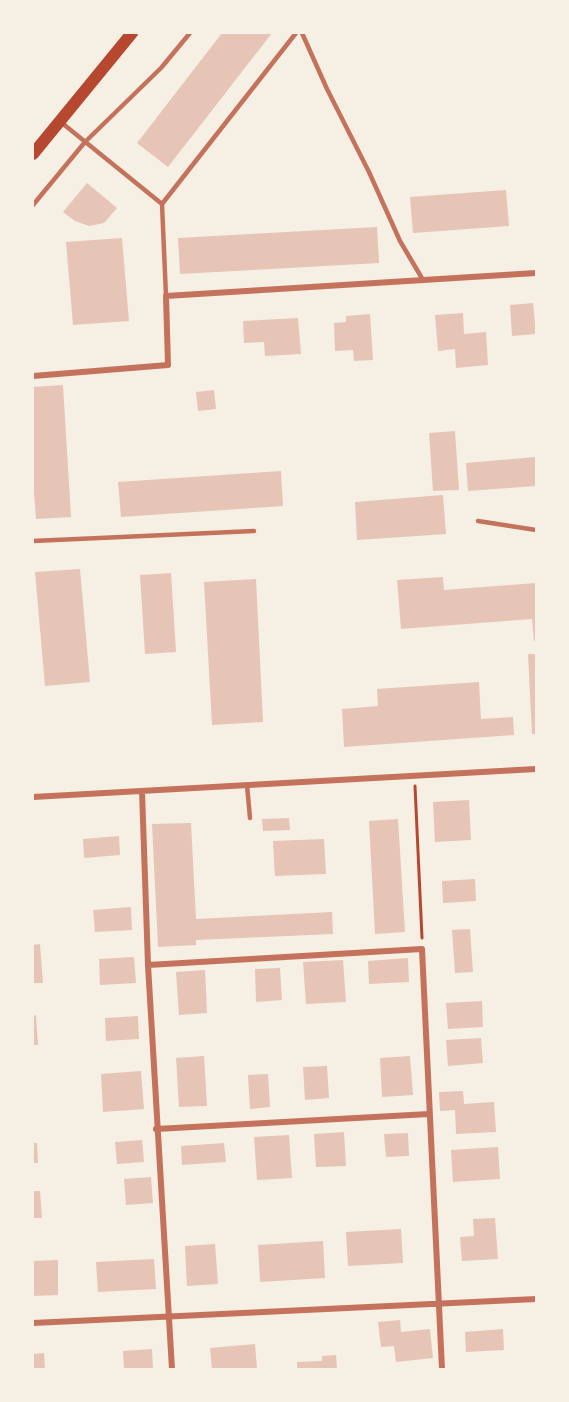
<!DOCTYPE html>
<html>
<head>
<meta charset="utf-8">
<style>
	body { margin:0 }
	#map { position:relative; width:569px; height:1402px; overflow:hidden; background:#f6efe4; font-family:Barlow,sans-serif }
	canvas { display:block }
	.frame { position:absolute; inset:0; border:34px solid #f6efe4; pointer-events:none }
</style>
</head>
<body>
<div id="map">
<canvas width="569" height="1402"></canvas>
<div class="frame"></div>
</div>
<script>
const c = document.querySelector('canvas').getContext('2d');
c.lineJoin = 'round';
function paint(path, color) {
  c.fillStyle = color;
  c.fill(path, 'evenodd');
}
function trace(path, color, width, dash) {
  c.strokeStyle = color;
  c.lineWidth = width;
  c.lineCap = dash ? 'butt' : 'round';
  c.setLineDash(dash || []);
  c.stroke(path);
}
paint(new Path2D(`
	M222 33H272L168 167 137 143Z
	M87 183 117 208 104 223 89 226 75 221 63 212Z
	M506 190 509 226 413 233 410 197Z
	M377 227 379 263 180 274 178 238Z
	M122 238 129 321 73 325 66 242Z
	M533 303 536 334 512 336 510 305Z
	M463 313 464 334 486 332 488 365 456 368 455 349 438 351 435 315Z
	M370 314 373 360 354 361 353 350 335 351 334 323 346 322V316Z
	M298 318 301 354 265 356 264 342 244 343 243 321Z
	M63 385 71 517 36 519 33 479V387Z
	M214 390 216 409 198 411 196 392Z
	M455 431 459 490 433 491 429 433Z
	M536 457V486L468 491 466 463Z
	M281 471 283 506 121 517 118 482Z
	M443 495 446 534 357 540 355 502Z
	M80 569 90 682 45 686 35 572Z
	M171 573 176 652 145 654 140 575Z
	M443 577 444 590 536 583V640L534 641 532 619 401 629 397 580Z
	M256 579 263 722 212 725 204 582Z
	M528 654H536V734H532Z
	M479 682 481 719 513 717 514 735 344 747 342 709 378 706 377 689Z
	M469 800 471 840 435 842 433 802Z
	M289 818 290 830 263 831 262 819Z
	M398 819 405 932 375 934 369 821Z
	M191 823 196 919 332 912 333 934 196 940V945L158 947 152 824Z
	M119 836 120 855 84 858 83 839Z
	M324 839 326 874 275 876 273 841Z
	M475 879 476 901 443 903 442 881Z
	M131 907 132 930 95 932 93 910Z
	M470 929 473 972 455 973 452 930Z
	M40 944 43 983H33V945Z
	M134 957 136 983 100 985 99 959Z
	M408 958 409 982 369 984 368 961Z
	M343 960 346 1002 306 1004 303 962Z
	M280 968 282 1000 256 1002 255 969Z
	M205 970 207 1013 179 1015 176 972Z
	M482 1001 483 1027 448 1029 446 1003Z
	M36 1015 38 1045H33V1016Z
	M138 1016 139 1039 106 1041 105 1018Z
	M481 1038 483 1063 448 1066 446 1040Z
	M204 1056 207 1106 179 1107 176 1058Z
	M410 1056 413 1095 382 1097 380 1058Z
	M327 1066 329 1098 305 1100 303 1067Z
	M141 1071 144 1109 103 1112 101 1074Z
	M268 1074 270 1107 250 1109 248 1075Z
	M463 1091 464 1104 494 1102 496 1132 456 1134 455 1110 440 1111 439 1092Z
	M344 1132 346 1166 316 1167 314 1134Z
	M408 1133 409 1156 386 1157 384 1134Z
	M289 1135 292 1178 257 1180 254 1137Z
	M142 1140 144 1162 117 1164 115 1142Z
	M33 1143H37L38 1163H33Z
	M224 1143 226 1162 182 1165 181 1146Z
	M498 1147 500 1179 453 1182 451 1150Z
	M151 1177 153 1203 126 1205 124 1179Z
	M33 1191H40L42 1218H33Z
	M495 1218 498 1259 462 1261 460 1237 474 1236 473 1219Z
	M401 1229 403 1263 348 1266 346 1232Z
	M323 1241 325 1278 260 1282 258 1245Z
	M215 1244 218 1284 187 1286 185 1246Z
	M154 1259 156 1289 98 1292 96 1262Z
	M58 1260V1295L33 1296V1261Z
	M400 1320 401 1332 430 1329 433 1358 396 1362 394 1346 381 1347 378 1322Z
	M503 1329 504 1350 466 1352 465 1332Z
	M255 1344 257 1369H212L210 1348Z
	M152 1349 153 1369H124L123 1351Z
	M44 1353 45 1369H33V1354Z
	M336 1355 337 1369H297V1362L322 1361V1356Z`), '#e6c5b7');
trace(new Path2D(`
	M415 786 422 938`), '#b5482f', 3);
trace(new Path2D(`
	M302 33 327 89 369 172 400 241 423 280
	M62 123 162 204
	M33 205 85 142 161 68 190 33
	M166 296 162 204 296 33
	M478 521 536 530
	M33 541 254 531
	M247 785 250 818`), '#c5725c', 4.5);
trace(new Path2D(`
	M33 376 168 365 166 296 536 273
	M142 791 148 965 172 1369
	M33 797 536 769
	M148 965 422 949 442 1369
	M156 1129 429 1114
	M33 1323 536 1299`), '#c5725c', 6);
trace(new Path2D(`
	M33 154 132 33`), '#b5482f', 12);
</script>
</body>
</html>
